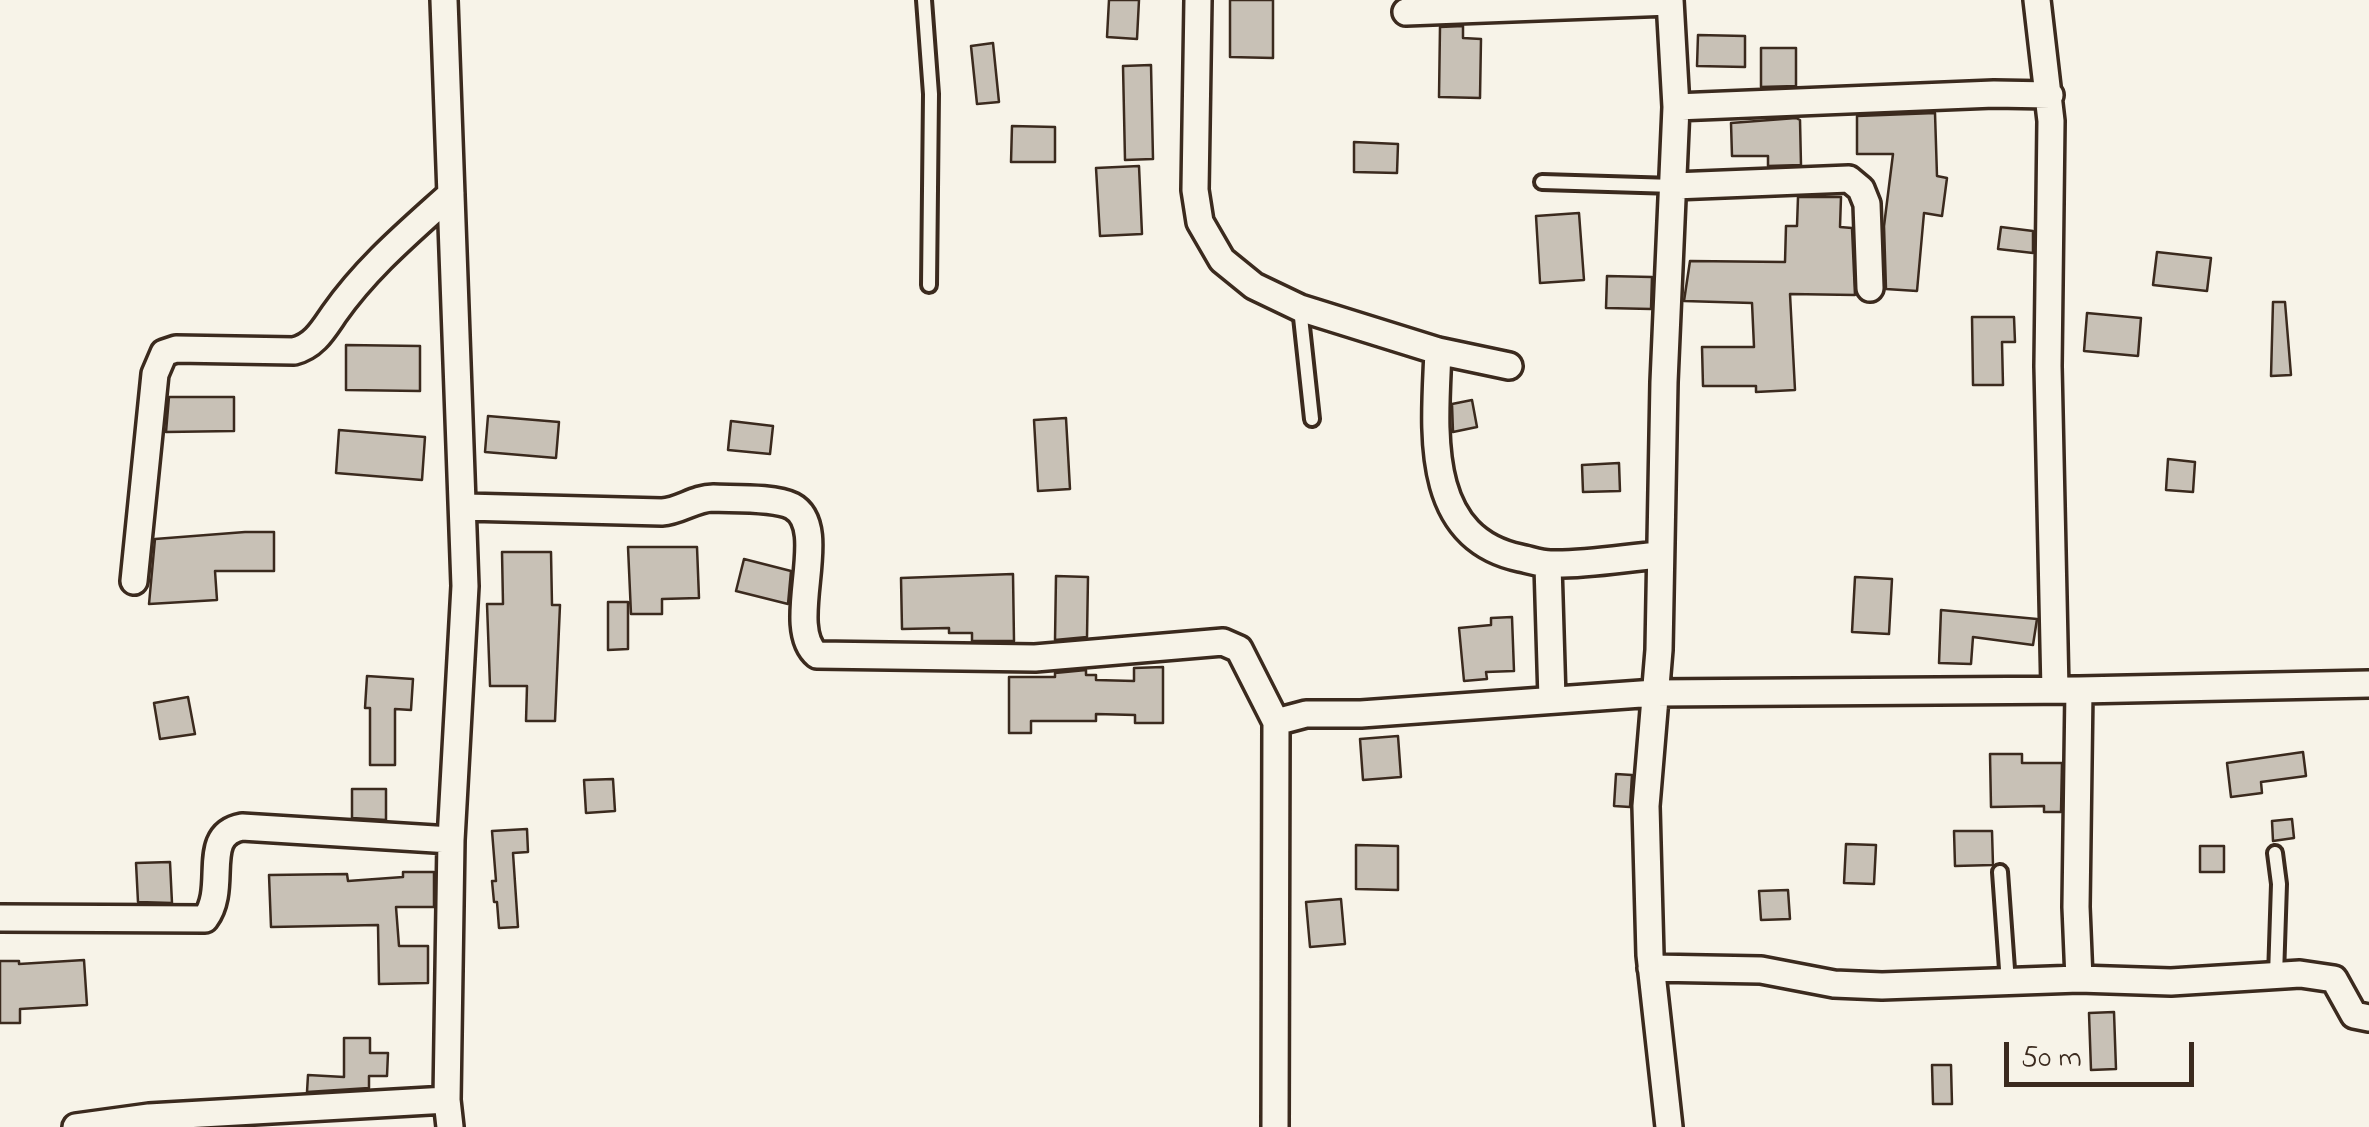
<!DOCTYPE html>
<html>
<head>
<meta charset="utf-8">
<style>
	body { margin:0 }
	#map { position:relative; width:2369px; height:1127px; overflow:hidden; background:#f7f3e8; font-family:"Indie Flower",sans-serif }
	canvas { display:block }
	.scale { position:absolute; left:2004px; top:1042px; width:190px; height:45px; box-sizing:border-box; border:5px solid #3b2a1e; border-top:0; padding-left:12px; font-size:30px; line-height:35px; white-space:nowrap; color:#3b2a1e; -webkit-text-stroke:8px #f7f3e8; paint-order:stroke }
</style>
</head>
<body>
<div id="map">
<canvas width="2369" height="1127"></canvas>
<div class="scale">50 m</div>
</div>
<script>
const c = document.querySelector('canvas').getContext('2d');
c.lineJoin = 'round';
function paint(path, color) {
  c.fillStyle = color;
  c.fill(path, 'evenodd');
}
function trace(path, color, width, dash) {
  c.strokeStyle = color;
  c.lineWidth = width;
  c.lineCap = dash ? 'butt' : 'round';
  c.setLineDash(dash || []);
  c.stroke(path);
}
const building = new Path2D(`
	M1109 0H1139L1137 39 1107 37Z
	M1230 0H1273V58L1230 57Z
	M1463 26V38L1481 39 1480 98 1439 97 1440 27Z
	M1698 35 1745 36V67L1697 66Z
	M993 43 999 102 977 104 971 46Z
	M1761 48H1796V86L1761 87Z
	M1151 65 1153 159 1125 160 1123 66Z
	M1935 113 1937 176 1947 178 1942 216 1924 213 1917 291 1886 289 1884 226 1893 154H1857V116Z
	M1796 118 1800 120 1801 165 1768 166V156H1732L1731 123Z
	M1012 126 1055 127V162H1011Z
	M1354 142 1398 144 1397 173 1354 172Z
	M1139 166 1142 234 1100 236 1096 168Z
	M1798 197H1841L1840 227 1852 228 1855 295 1790 294 1795 390 1756 392V386H1703L1702 347H1754L1752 303 1684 301 1690 261 1785 262 1786 226H1797Z
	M1579 213 1584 280 1540 283 1536 216Z
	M2001 227 2033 231V253L1998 249Z
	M2157 252 2211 258 2207 291 2153 285Z
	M1607 276 1652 277 1651 309 1606 308Z
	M2273 302H2285L2291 375 2271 376Z
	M2087 313 2141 318 2138 356 2084 351Z
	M1972 317H2014L2015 342H2002L2003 385H1973Z
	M346 345 420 346V391L346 390Z
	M169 397H234V431L166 432Z
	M1472 400 1477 427 1453 432 1452 404Z
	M488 416 559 422 556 458 485 452Z
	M1066 418 1070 489 1038 491 1034 420Z
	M731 421 773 426 770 454 728 450Z
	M339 430 425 437 422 480 336 473Z
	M2168 459 2195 462 2193 492 2166 490Z
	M1619 463 1620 491 1583 492 1582 465Z
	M245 532H274V571H215L217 600 149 604 155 539Z
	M628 547H697L699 598 662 599V614H631Z
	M502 552H551L552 605H560L555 721H526L527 686H490L487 604H503Z
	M744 559 791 571 788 604 736 591Z
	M1013 574 1014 641H972V633H949V628L902 629 901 578Z
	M1056 576 1088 577 1087 637 1055 640Z
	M1855 577 1892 579 1889 634 1852 632Z
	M608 602H628V649L608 650Z
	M1941 610 2037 619 2033 645 1973 637 1971 664 1939 663Z
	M1512 617 1514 671 1486 672 1487 679 1464 681 1459 628 1491 625V618Z
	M1163 667V723H1135V715L1096 714V721H1031V733H1009V677H1055V673L1086 670V675H1096V680L1134 681V668Z
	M367 676 413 679 411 710 395 709V765H370V708H365Z
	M188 697 195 734 160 739 154 703Z
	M1398 736 1401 777 1363 780 1360 739Z
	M2303 752 2306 776 2261 782 2262 793 2231 797 2227 763Z
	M1990 754H2022V763H2062L2061 812H2044V806L1991 807Z
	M1616 774 1632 775 1630 807 1614 806Z
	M613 779 615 811 586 813 584 780Z
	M352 789H386V820L352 818Z
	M2292 819 2294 838 2273 841 2272 821Z
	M527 829 528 852 513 853 518 927 499 928 497 902H494L492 881H496L492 831Z
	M1954 831H1992L1993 865 1955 866Z
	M1846 844 1876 845 1874 884 1844 883Z
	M1356 845 1398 846V890L1356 889Z
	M2200 846H2224V872H2200Z
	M170 862 172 903 138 902 136 863Z
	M403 872H434V907H396L399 946H428V983L379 984 378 925 271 927 269 875 347 874 348 881 403 877Z
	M1788 890 1790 919 1761 920 1759 891Z
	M1341 899 1345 944 1310 947 1306 902Z
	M84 960 87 1005 20 1009V1023H0V961H19V964Z
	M2114 1012 2116 1069 2091 1070 2089 1013Z
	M344 1038H370V1053H388L387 1076H369V1088L307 1092 308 1075 344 1077Z
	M1932 1065H1951L1952 1104H1933Z`);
paint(building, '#c8c1b6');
trace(building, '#3b2a1e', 2.5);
const lane = new Path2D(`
	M924 0 931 94 929 285
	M1542 182 1674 186
	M1300 308 1312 419
	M2275 853 2279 884 2276 976
	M2000 872 2008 983`);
const street = new Path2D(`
	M444 0 465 586 451 840 447 1100 450 1127
	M1198 0 1195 190 1200 222 1222 260 1254 286 1300 308 1438 351 1509 366
	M2037 0 2051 121 2048 366 2055 690
	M1406 12 1670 2
	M1676 107 1994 94 2050 95
	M1674 186 1849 179 1861 189 1867 204 1870 288
	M1438 351C1435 429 1422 537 1520 558 1530 560 1541 564 1551 564 1586 565 1624 558 1659 555
	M465 507 662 512C680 511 695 498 713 498 733 499 775 497 792 506 833 528 782 626 817 655L1035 658 1223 642 1239 649 1276 722 1306 714H1361L1655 693 2079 690 2369 684
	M1548 565 1552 699
	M134 581 155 374 164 353 176 349 294 351C314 346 323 330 334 314 367 267 409 232 451 194
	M2079 690 2076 907 2079 979
	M0 918 205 919C229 887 199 835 242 827L451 840
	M1651 968 1761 970 1834 984 1882 986 2079 979 2171 982 2300 974 2334 979 2354 1015 2369 1018
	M76 1127 149 1117 447 1100
	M1275 1127 1276 722
	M1669 1127 1650 955 1646 806 1659 650 1664 382 1676 107 1670 0`);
trace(lane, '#3b2a1e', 20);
trace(street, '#3b2a1e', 32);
trace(lane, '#f7f3e8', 12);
trace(street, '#f7f3e8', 25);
</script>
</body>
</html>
